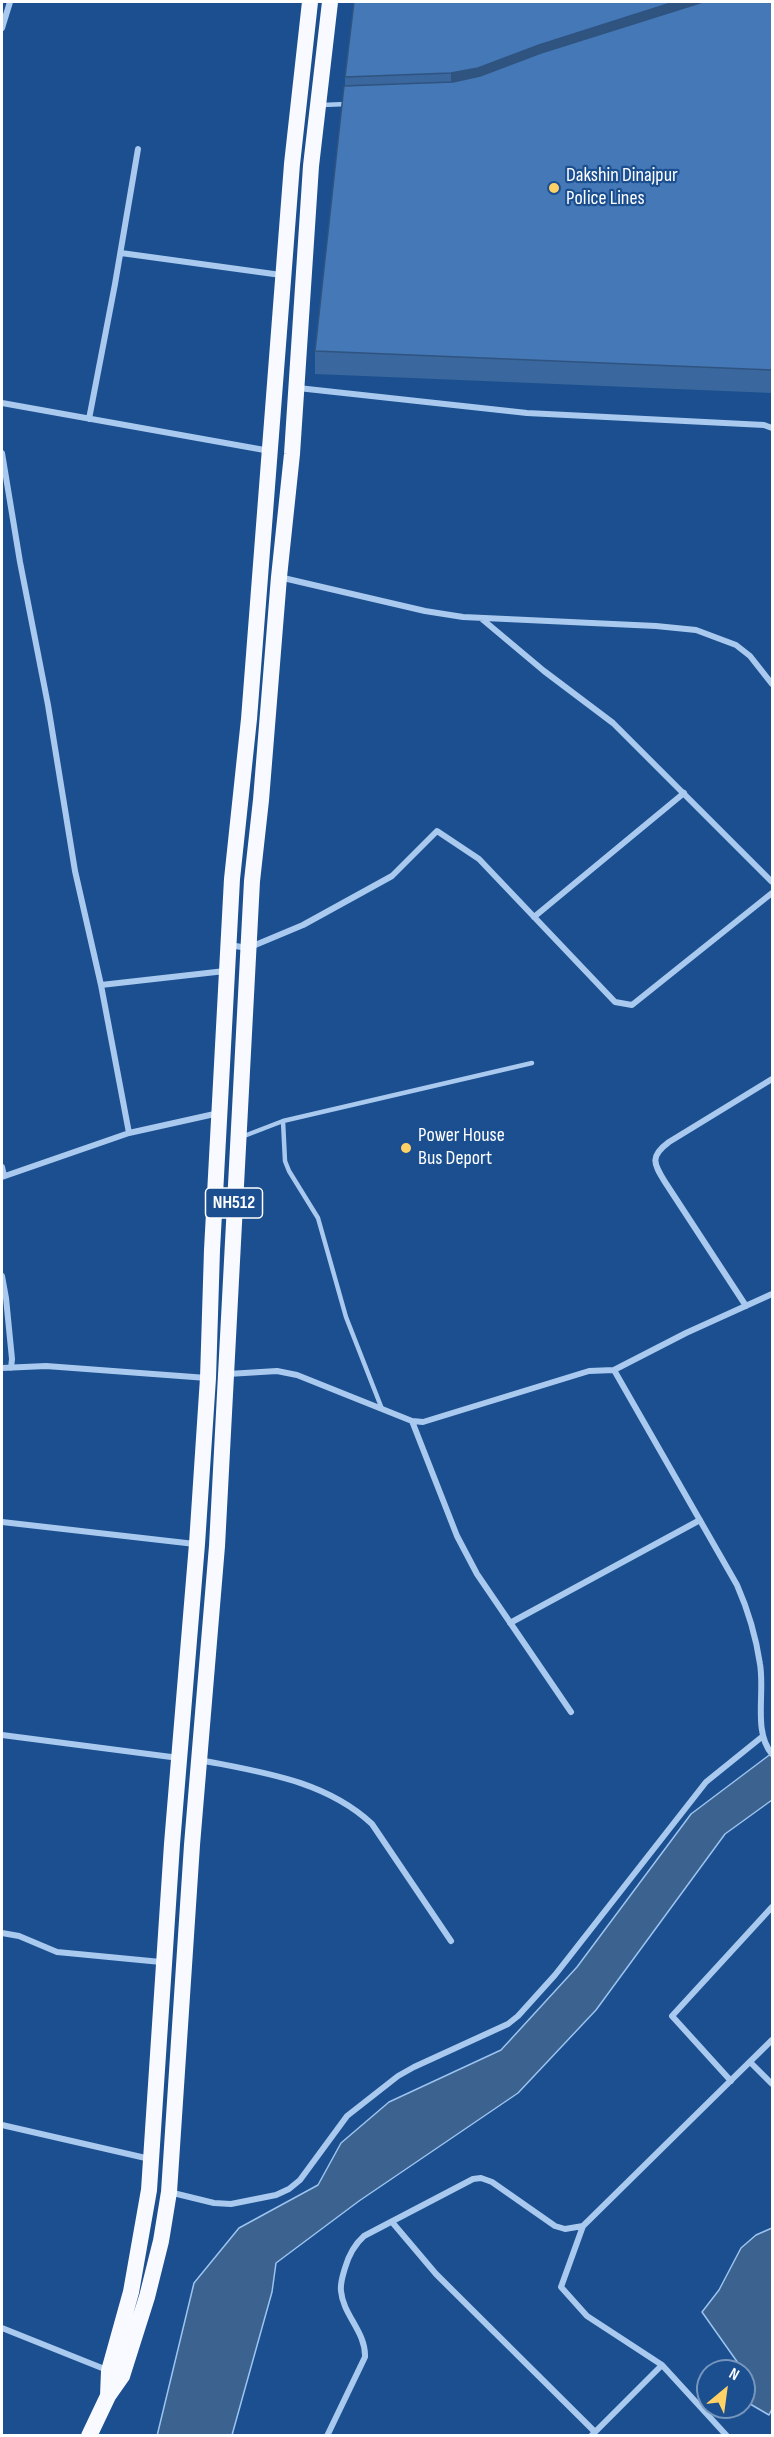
<!DOCTYPE html>
<html>
<head>
<meta charset="utf-8">
<style>
	body { margin:0 }
	#map { position:relative; width:774px; height:2437px; overflow:hidden; background:#1b4f8f; font-family:"Sofia Sans Condensed",sans-serif }
	canvas { display:block }
	.frame { position:absolute; inset:0; border:3px solid #fff; pointer-events:none }
	.north { position:absolute; left:696px; top:2359px; width:60px; height:60px; box-sizing:border-box; background:#1b4f8f; border:2px solid #7695bc; border-radius:50%; rotate:29deg; font-size:16px; font-weight:700; line-height:24px; text-align:center; color:#fff }
	.north::after { content:''; display:block; margin:auto; width:21px; height:27px; background:#ffd166; clip-path:polygon(50% 0,100% 100%,50% 72%,0 100%) }
</style>
</head>
<body>
<div id="map">
<canvas width="774" height="2437"></canvas>
<div class="frame"></div>
<div class="north">N</div>
</div>
<script>
const c = document.querySelector('canvas').getContext('2d');
c.lineJoin = 'round';
function paint(path, color) {
  c.fillStyle = color;
  c.fill(path, 'evenodd');
}
function trace(path, color, width, dash) {
  c.strokeStyle = color;
  c.lineWidth = width;
  c.lineCap = dash ? 'butt' : 'round';
  c.setLineDash(dash || []);
  c.stroke(path);
}
function write(font, color, halo, rows, align = 'center') {
  c.font = font + ' "Sofia Sans Condensed",sans-serif';
  c.lineWidth = 4.5;
  c.setLineDash([]);
  c.textBaseline = 'middle';
  c.strokeStyle = halo;
  c.fillStyle = color;
  for (const [text, x, y, turn = 0] of rows) {
    c.save();
    c.translate(x, y);
    c.rotate((+turn || 0) * Math.PI / 180);
    c.textAlign = isNaN(turn) ? turn : align;
    if (halo) c.strokeText(text, 0, 0);
    c.fillText(text, 0, 0);
    c.restore();
  }
}
const water = new Path2D(`
	M772 1753V1800L725 1834 596 2010 518 2093 359 2201 276 2263 272 2292 232 2435 157 2436 194 2283 239 2228 318 2185 341 2143 389 2102 501 2050 577 1967 691 1814Z
	M772 2228V2409L769 2415 745 2401 744 2371H739L738 2363 702 2312 719 2290 741 2248 756 2235Z`);
paint(water, '#3c6290');
trace(water, '#9cc4f0', 1.5);
trace(new Path2D(`
	M322 105 347 104
	M283 1121 285 1161 289 1171 318 1218 346 1317 382 1409
	M244 1136 283 1121 532 1063`), '#a9c9ee', 4.5);
trace(new Path2D(`
	M2 28 10 2
	M121 253 281 275
	M298 388 527 413 764 425 772 428
	M2 403 270 451
	M89 419 115 284 138 149
	M2 453 20 562 48 705 75 871 101 985 129 1133
	M279 577 425 611 463 617 656 626 696 630 736 645 750 656 772 684
	M482 619 544 671 613 723 772 882
	M534 917 684 793
	M229 945 248 948 303 925 392 876 437 831 479 859 615 1002 632 1005 772 893
	M101 985 225 971
	M2 1167 4 1176
	M2 1177 129 1133 219 1113
	M2 1276 6 1298 12 1359 11 1368
	M746 1306 665 1182C653 1163 650 1156 669 1142L772 1079
	M2 1368 46 1366 207 1378
	M614 1370 737 1585C748 1610 756 1637 760 1664 765 1693 753 1732 772 1754
	M228 1374 277 1371 297 1375 412 1421 423 1422 589 1371 614 1370 686 1333 772 1294
	M412 1421 457 1536 477 1574 571 1712
	M2 1522 195 1544
	M510 1623 700 1520
	M2 1735 179 1758
	M200 1760C260 1772 325 1780 372 1824L451 1941
	M2 1933 19 1936 57 1952 161 1962
	M750 2062 772 2084
	M731 2081 672 2016 772 1907
	M2 2125 150 2159
	M169 2192 214 2203 231 2204 276 2195 289 2189 300 2180 347 2116 398 2076 414 2067 508 2024 518 2016 555 1975 706 1782 763 1736
	M392 2222 436 2274 595 2432
	M583 2226 561 2287 587 2316 662 2365 727 2436
	M2 2328 107 2370
	M327 2436 365 2357C366 2332 343 2315 341 2291 340 2283 343 2275 345 2268 349 2254 354 2245 364 2236L473 2179 481 2178 492 2182 555 2226 565 2229 583 2226 772 2040
	M591 2436 662 2365`), '#a9c9ee', 6);
trace(new Path2D(`
	M108 2396 109 2371 131 2292 149 2190 172 1844 197 1544 208 1378 212 1250 232 879 249 719 292 164 310 2
	M89 2436 108 2396 122 2376 147 2297 161 2241 169 2192 192 1845 217 1546 252 881 261 800 279 577 292 454 311 166 330 2`), '#f8faff', 16);
paint(new Path2D(`
	M772 2V393L315 374V351L345 86V77Z`), '#3a679d');
paint(new Path2D(`
	M674 2H708L451 97V73Z`), '#305480');
const building = new Path2D(`
	M354 2H674L539 45 478 68 451 73 345 77Z
	M703 2H772V370L315 351 344 86 453 82 480 76 541 53Z`);
paint(building, '#4478b7');
trace(building, '#305480', 1.5);
for (const [x, y, r, color] of [
	[554,188,6,"#ffd166"],
	[406,1148,6,"#ffd166"]
]) {
  const dot = new Path2D();
  dot.arc(x, y, r, 0, 2 * Math.PI);
  c.fillStyle = color;
  c.fill(dot);
  trace(dot, '#1b4f8f', 2);
}
for (const [x, y, w] of [
	[234,1203,57]
]) {
  const box = new Path2D();
  box.roundRect(x - w / 2, y - 15, w, 30, 4.5);
  c.fillStyle = '#1b4f8f';
  c.fill(box);
  trace(box, '#fff', 1.5);
}
write('bold 18px', '#fff', null, [
	["NH512",234,1203]
]);
write('20px', '#fff', '#1b4f8f', [
	["Dakshin Dinajpur",566,176],
	["Police Lines",566,199],
	["Power House",418,1136],
	["Bus Deport",418,1159]
], 'left');
</script>
</body>
</html>
